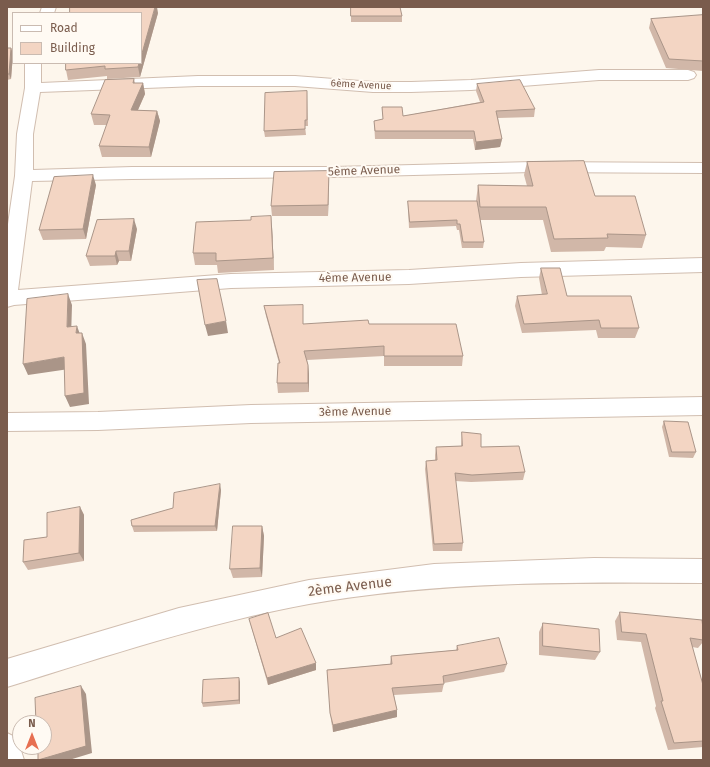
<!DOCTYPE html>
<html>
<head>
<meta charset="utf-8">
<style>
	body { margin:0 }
	#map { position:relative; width:710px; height:767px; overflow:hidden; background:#fdf6ec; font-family:"Fira Sans",sans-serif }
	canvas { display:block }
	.frame { position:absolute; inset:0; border:8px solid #7a5c4d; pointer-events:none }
	.legend { position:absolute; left:12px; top:12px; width:130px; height:52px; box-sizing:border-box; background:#fffaf3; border:1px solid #cabbb1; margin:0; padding:5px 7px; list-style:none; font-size:12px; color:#7a5c4d }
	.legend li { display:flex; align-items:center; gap:8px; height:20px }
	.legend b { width:20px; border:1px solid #cabbb1 }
	.north { position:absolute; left:12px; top:715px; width:40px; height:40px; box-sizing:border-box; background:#fffaf3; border:1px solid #cabbb1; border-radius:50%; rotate:0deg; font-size:11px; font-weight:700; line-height:16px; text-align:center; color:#7a5c4d }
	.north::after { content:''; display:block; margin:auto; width:14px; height:18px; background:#e76f51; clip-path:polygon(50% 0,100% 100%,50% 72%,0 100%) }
</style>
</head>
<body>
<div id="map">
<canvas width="710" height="767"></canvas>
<div class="frame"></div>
<ul class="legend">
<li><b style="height:5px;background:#fff"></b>Road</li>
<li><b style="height:11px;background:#f3d5c3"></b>Building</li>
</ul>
<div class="north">N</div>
</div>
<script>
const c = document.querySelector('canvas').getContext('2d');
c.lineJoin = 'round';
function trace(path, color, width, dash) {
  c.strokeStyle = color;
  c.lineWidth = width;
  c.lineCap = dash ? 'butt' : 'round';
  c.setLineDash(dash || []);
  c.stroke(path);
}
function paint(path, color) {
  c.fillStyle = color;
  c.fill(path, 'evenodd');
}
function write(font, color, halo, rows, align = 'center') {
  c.font = font + ' "Fira Sans",sans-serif';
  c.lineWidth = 4;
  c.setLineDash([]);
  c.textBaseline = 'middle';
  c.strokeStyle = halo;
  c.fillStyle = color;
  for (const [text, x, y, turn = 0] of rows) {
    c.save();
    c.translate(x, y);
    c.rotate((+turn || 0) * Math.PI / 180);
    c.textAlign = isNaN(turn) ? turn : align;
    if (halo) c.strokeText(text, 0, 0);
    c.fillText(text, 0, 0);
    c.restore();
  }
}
const street = new Path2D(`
	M42 7H56L54 13H40Z
	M25 63H41V83L198 76H295L373 82H411L471 80 599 70H688L694 72 696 75 694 78 688 80H599L471 90 411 92H373L295 86H198L40 92 33 134V170L132 167H334L532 162 703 163V173L532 172 334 177 132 179 32 181 18 290 231 274 409 270 521 263 703 258V272L521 277 409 284 231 288 14 305 7 307V231L15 176 17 134 25 88Z
	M703 397V415L251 423 98 430 7 431V413L98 412 251 405Z
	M594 558 703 559V583C572 582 439 581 309 604 206 623 107 656 7 687V659L179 608 309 580 434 564Z
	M7 733 17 738 24 760H7Z`);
trace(street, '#d1beb0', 2);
paint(street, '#fff');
paint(new Path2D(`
	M351 7 402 16V22H351Z
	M158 13 140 77 107 79V76L68 80 66 70Z
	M703 15V71L666 68 649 28 651 19Z
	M7 48H11L13 54 11 79 7 80Z
	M134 79 135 83H143L145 94 138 110 157 111 160 121 151 157H102L99 146 107 125H94L91 114Z
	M477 84 535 109 534 117 498 118 502 139 500 147 475 150 473 139H375L374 121 383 119 382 107 403 116 480 102 476 91Z
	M307 91 308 126H305L306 135 265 137 264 131Z
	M527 162 595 196 646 235 642 248 606 247 604 251 551 252 543 220H480L484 242 483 248H462L459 230H457L456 226 409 228 408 207V201H476L478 185 527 186 524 175Z
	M329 171 328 216H272L271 206Z
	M96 185 86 239 43 240 39 230Z
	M272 227 274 270 218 273 217 265H195L193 253Z
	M137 229 131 261H119L117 265 90 266 86 256Z
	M541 268 567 296 639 328 635 338H598L596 330 522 333 515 306 517 296 542 295 539 278Z
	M264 306 303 315V324H369L463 356 462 366H384V356L307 360 308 365 309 375V392L278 393 277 383 279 363 266 316Z
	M664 421 696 452 693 458 669 457 662 427Z
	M462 432 481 447 525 472 523 480 471 482 455 481 463 543 462 551H433L425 469 426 461 435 460V455L436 447 461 446Z
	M221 490 217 531 134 532 132 526 173 508Z
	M80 507 84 515V561L28 570 23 562 47 537Z
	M262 526 264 536 262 577 233 578 230 569Z
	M620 612 703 629V642L698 648 692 647 703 685V747L668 750 655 708 656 706 641 642 617 640 615 621Z
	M249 619 276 638 316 670 268 685Z
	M543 623 600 652 595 660 539 655V632Z
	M457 646 507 664 504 672 444 683 442 692 394 695 397 710V717L333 732 331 720 327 670 390 664 391 656 456 650Z
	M240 682V704L203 707 202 703Z`), '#d1b7a8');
paint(new Path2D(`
	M155 7H157L158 13 140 77 138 67 139 63H141V57Z
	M11 48 13 54 11 79 9 74Z
	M143 83 145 94 133 121 131 110Z
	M157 111 160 121 151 157 149 147Z
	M502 139 500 147 475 150 476 142Z
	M329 171V182L328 216V205Z
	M93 175 96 185 86 239 83 229Z
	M271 216 272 227 274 270 273 258Z
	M134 219 137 229 131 261 129 251Z
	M116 251 119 261 117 265 115 256Z
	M68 294 72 305 71 338 67 327Z
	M226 321 228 333 208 336 205 325Z
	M77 326 81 337 76 333Z
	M82 333 86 344 89 404 70 407 65 396Z
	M64 357 69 369 28 375 23 364Z
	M308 365 309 375V392L308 383Z
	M220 484 221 490 217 531 215 526Z
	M80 507 84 515V561L79 553Z
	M262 526 264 536 262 577 260 568Z
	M316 663V670L268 685 267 678Z
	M239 678 240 682V704L239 700Z
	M81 686 86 694 92 753 69 760H39Z
	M397 710V717L333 732V725Z`), '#aa9588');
const building = new Path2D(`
	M70 7H155L141 57V13H70Z
	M351 7H400L402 16H351Z
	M703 15V61L669 59 651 19Z
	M7 48H11L9 74H7Z
	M66 63H139L138 67 105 69V66L66 70Z
	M134 79 133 83H143L131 110 157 111 149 147 99 146 110 115 91 114 105 80Z
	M520 80 535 109 496 111 502 139 476 142 474 131H375L374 121 383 119 382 107H402L403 116 484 102 477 84Z
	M307 91V120H305V129L264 131 265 93Z
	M584 161 595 196H635L646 235 607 234 608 238 554 239 546 207H480L478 185 533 186 527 162Z
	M329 171 328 205 271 206 274 172Z
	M93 175 83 229 39 230 54 177Z
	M408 201H477L484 242H463L460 224H457V220L410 222Z
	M271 216 273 258 216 261V253H193L196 222 251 220V217Z
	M134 219 129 251H116L115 256H86L97 220Z
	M541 268H560L567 296H631L639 328H601L599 320 524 324 517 296 547 294Z
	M217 279 226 321 205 325 197 280Z
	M68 294 67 327 77 326 76 333H82L84 393 65 396 64 357 23 364 27 299Z
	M303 305V324L368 320 369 324H456L463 356H384V346L304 351 308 365V383H277L278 363H280L264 306Z
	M664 421 688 422 696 452H672Z
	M462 432 481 434V447L519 446 525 472 472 475 455 473 463 543 434 544 426 461 437 460 436 447 462 446Z
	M220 484 215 526H132L131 520 173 508 174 493Z
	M80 507 79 553 23 562 24 540 47 537V513Z
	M233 526H262L260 568 230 569Z
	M620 612 702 620 703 629V640L690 638 703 685V741L674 743 661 701H663L646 634 622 632Z
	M268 613 276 638 301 628 316 663 267 678 249 619Z
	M543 623 599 629 600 652 543 646Z
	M499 638 507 664 443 676 444 684 392 688 397 710 333 725 330 713 327 670 392 664 391 656 458 650 457 646Z
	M239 678V700L202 703 203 680Z
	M81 686 86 746 38 760V747H44V723H36L35 698Z`);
paint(building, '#f3d5c3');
trace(building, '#aa9588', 1);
write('10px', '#7a5c4d', '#fffaf3', [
	["6ème Avenue",361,85,3]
]);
write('12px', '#7a5c4d', '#fffaf3', [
	["5ème Avenue",364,171,-2],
	["4ème Avenue",355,278,-1],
	["3ème Avenue",355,412,-1]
]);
write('14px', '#7a5c4d', '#fffaf3', [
	["2ème Avenue",350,587,-7]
]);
</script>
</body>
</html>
